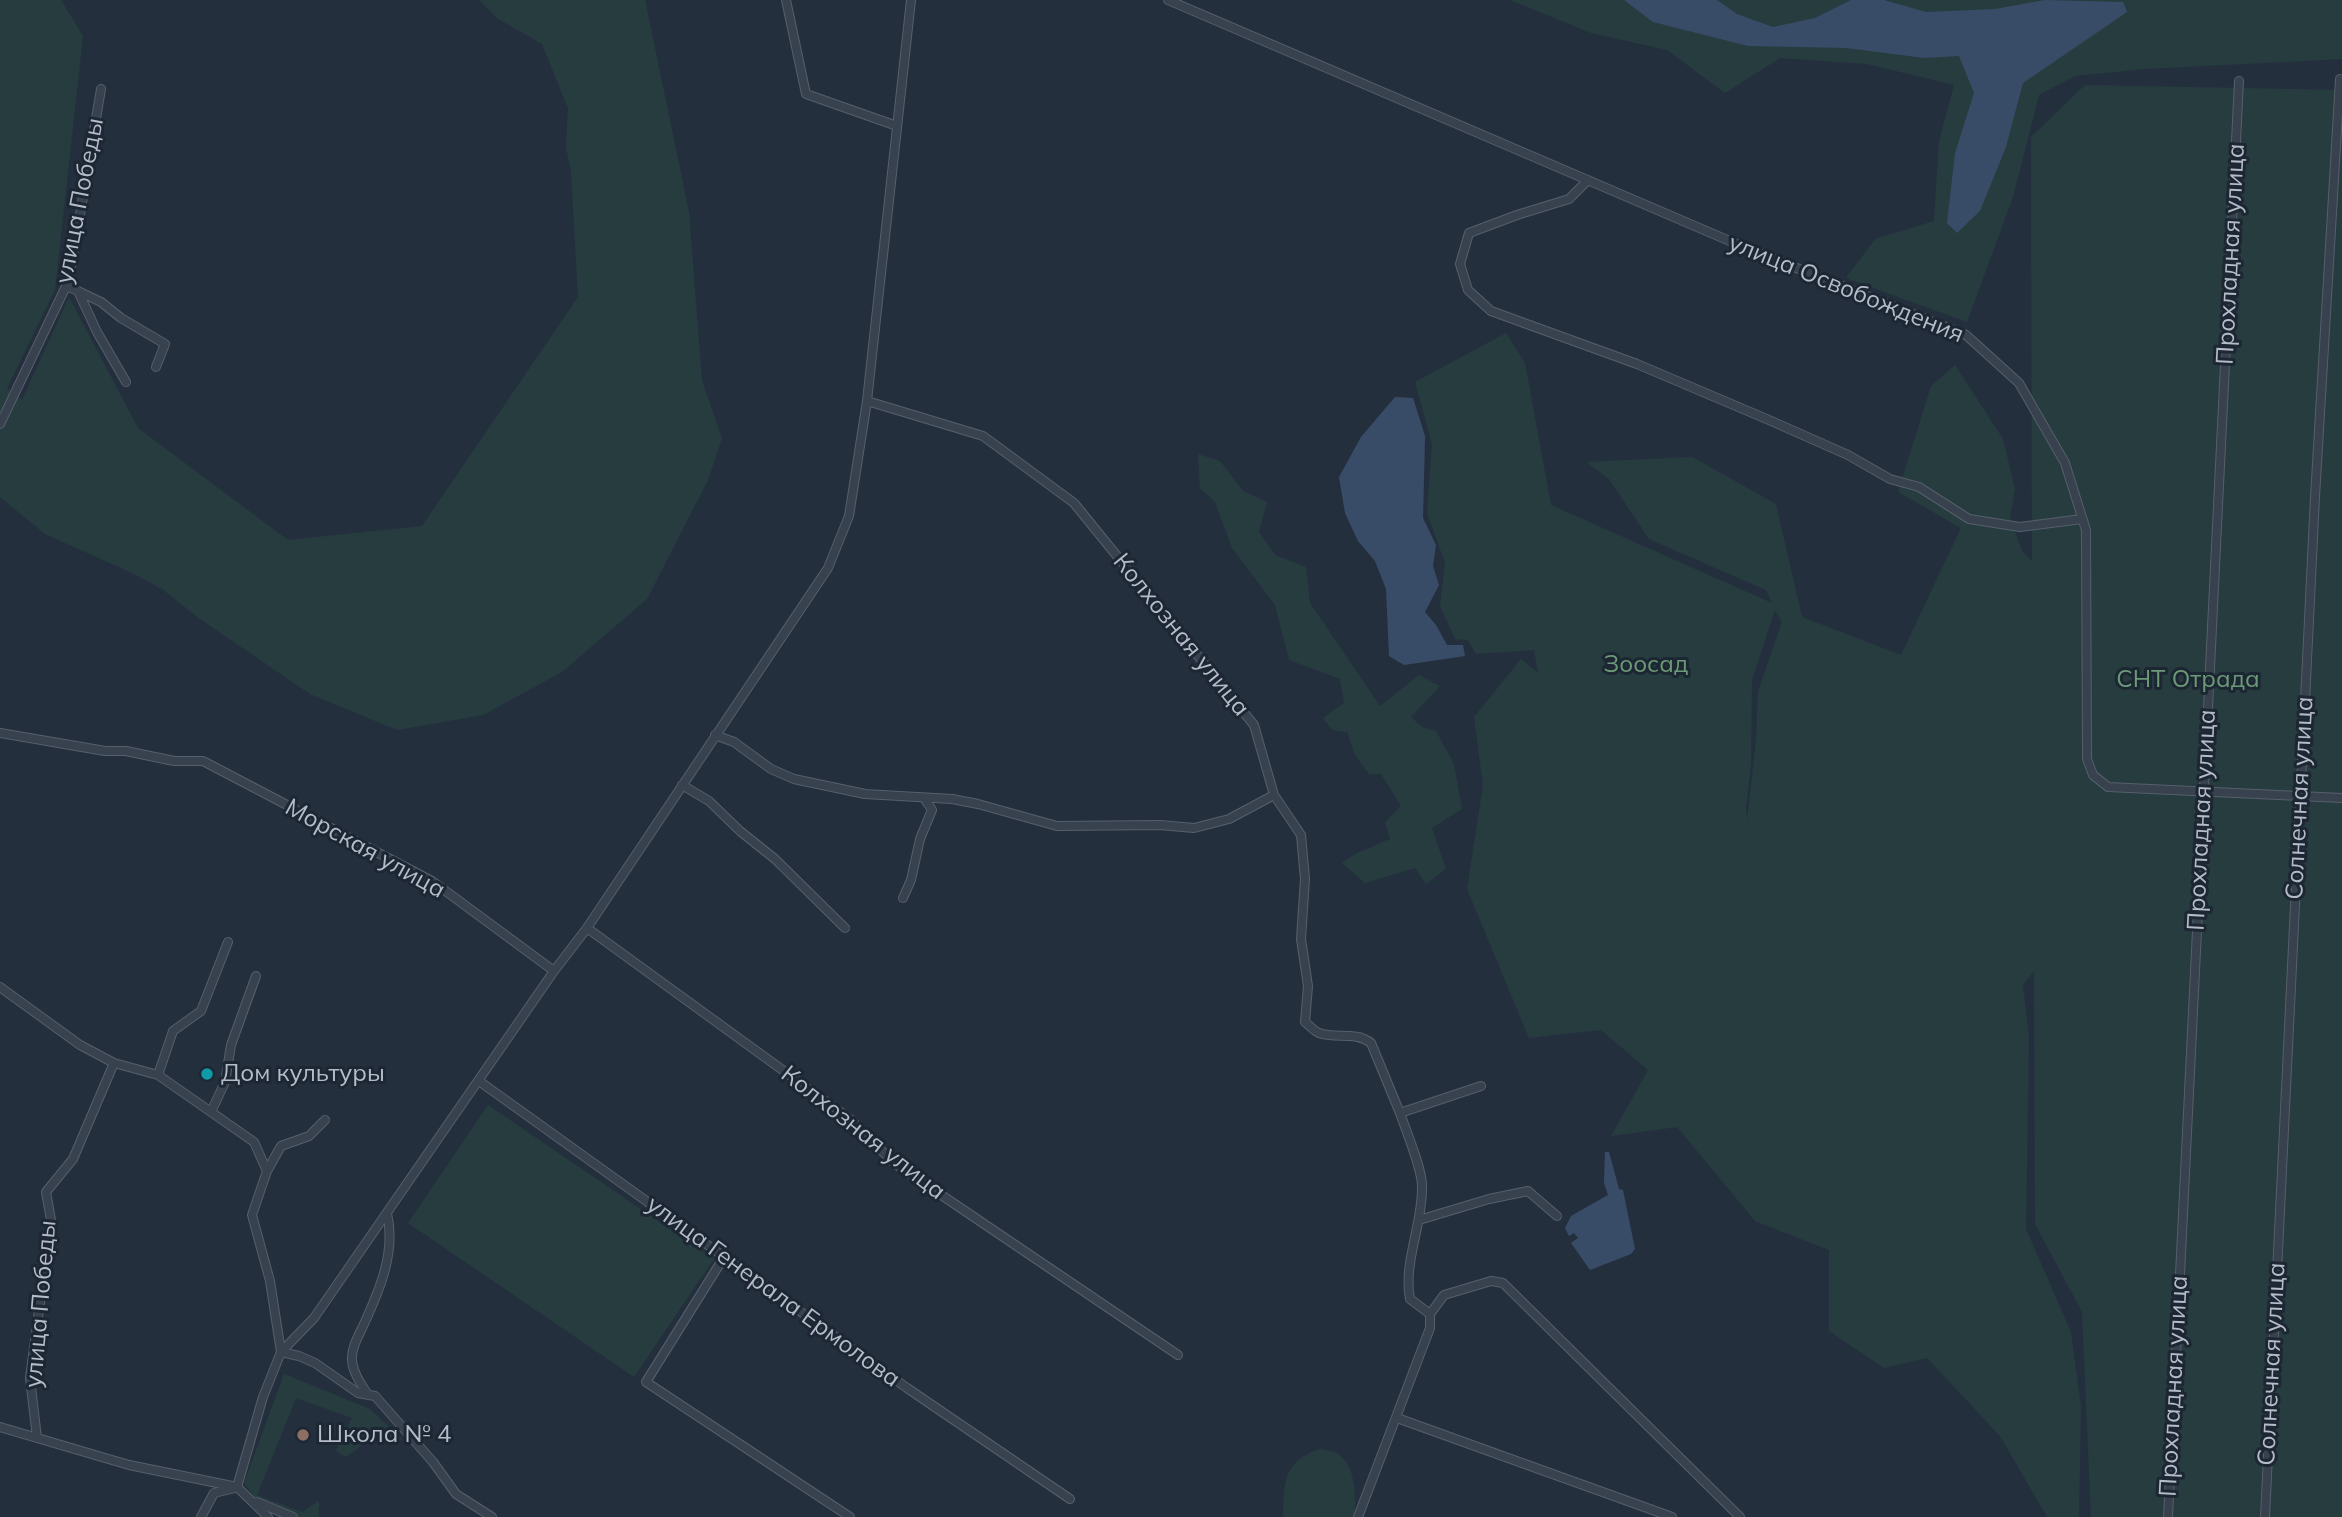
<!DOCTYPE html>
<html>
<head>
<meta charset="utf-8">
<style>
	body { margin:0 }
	canvas { display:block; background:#242f3e }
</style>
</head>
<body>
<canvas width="2342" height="1517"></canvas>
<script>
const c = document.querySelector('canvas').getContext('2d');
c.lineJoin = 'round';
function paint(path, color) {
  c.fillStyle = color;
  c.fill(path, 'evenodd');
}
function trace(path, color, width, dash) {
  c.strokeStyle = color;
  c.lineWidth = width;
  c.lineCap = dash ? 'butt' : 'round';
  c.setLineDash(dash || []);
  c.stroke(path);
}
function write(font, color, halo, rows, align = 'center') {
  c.font = font + ' Mulish,sans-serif';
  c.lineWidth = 6;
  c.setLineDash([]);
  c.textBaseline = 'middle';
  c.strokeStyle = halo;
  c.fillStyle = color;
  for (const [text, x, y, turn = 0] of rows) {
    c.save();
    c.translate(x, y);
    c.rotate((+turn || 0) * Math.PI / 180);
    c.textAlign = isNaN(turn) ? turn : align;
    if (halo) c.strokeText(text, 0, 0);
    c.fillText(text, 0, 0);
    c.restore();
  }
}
paint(new Path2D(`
	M0 0H61L83 36 55 290 7 388 22 400 69 297 138 428 288 540 422 526 578 297 571 172 566 147 568 108 542 44 497 18 479 0H645L689 212 702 381 722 438 708 480 647 599 562 672 483 715 397 730 310 694 200 619 162 589 132 573 45 534 0 497Z
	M1510 0H2342V59L2144 69 2075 76 2039 95 2013 197 1967 322 1846 278 1875 239 1934 221 1939 141 1954 85 1867 64 1780 58 1725 93 1667 50 1591 33Z
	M2085 85 2342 90V1517H2091L2082 1312 2035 1224 2034 971 2023 985 2029 1038 2026 1229 2071 1332 2081 1407 2079 1517H2047L2000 1436 1927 1358 1884 1368 1829 1331V1250L1755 1221 1677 1127 1611 1136 1648 1070 1601 1030 1529 1038 1467 889 1483 785 1474 717 1521 659 1538 673 1534 650 1476 654 1468 640 1455 639 1440 606 1445 563 1427 513 1432 444 1415 382 1506 333 1525 363 1551 505 1772 603 1766 590 1649 539 1609 479 1586 462 1692 457 1776 504 1802 617 1901 655 1961 528 1898 492 1931 386 1955 365 2003 439 2015 489 2010 518 2022 551 2032 561 2031 137ZM1775 610 1782 622 1758 691 1756 740 1747 821 1746 809 1751 766 1752 680Z
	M1198 454 1220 461 1243 491 1267 502 1259 532 1275 555 1306 567 1310 603 1380 706 1419 675 1440 686 1411 717 1422 727 1436 731 1454 764 1462 809 1432 828 1446 869 1426 884 1415 868 1365 883 1342 863 1355 854 1390 839 1385 822 1401 806 1381 774H1369L1355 755 1347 732 1332 730 1323 718 1344 703 1340 679 1289 660 1275 605 1232 548 1215 502 1200 488Z
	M488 1105 714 1259 634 1377 408 1223Z
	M284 1374 370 1409 402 1439 393 1445 370 1439 346 1457 336 1451 352 1418 296 1398 257 1495 302 1512 319 1501V1517H300L255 1498 244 1483Z
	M1319 1449C1324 1450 1331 1450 1336 1453 1357 1464 1355 1497 1355 1517H1283C1284 1482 1283 1462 1319 1449Z`), '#263c3f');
paint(new Path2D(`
	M1624 0H1717L1737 14 1773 27 1815 18 1851 0H1884L1926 12 1995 9 2045 0 2123 2 2127 12 2023 83 2006 147 1980 211 1957 233 1947 223 1955 153 1974 93 1959 56 1924 58 1846 48 1748 46 1653 22Z
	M1395 397 1413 398 1425 436 1423 518 1436 545 1433 566 1439 585 1425 612 1436 625 1447 645H1463L1465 656 1404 665 1389 656 1386 589 1375 561 1358 541 1345 513 1339 477 1361 437Z
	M1605 1152H1609L1619 1189 1623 1190 1635 1249 1631 1254 1590 1270 1571 1243 1578 1238 1574 1233 1569 1236 1565 1228 1571 1216 1608 1195 1604 1183Z`), '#394c67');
const minor = new Path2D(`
	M786 0 806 94 897 126
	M1168 0 1746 248 1966 335 2019 383 2065 463 2086 530 2087 759 2093 775 2108 787 2342 798
	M1588 180 1569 199 1517 215 1469 233 1460 264 1468 290 1491 311 1637 364 1769 420 1848 455 1890 479 1919 487 1969 519 2020 527 2082 519
	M66 286 78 291 97 332 126 382
	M78 291 101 302 121 318 165 344 156 367
	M867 401 983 436 1074 503 1254 725 1274 795 1301 835 1305 879 1301 939 1308 986 1305 1022C1309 1025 1314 1031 1319 1033 1336 1039 1356 1031 1371 1043L1400 1113
	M0 424 69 280 101 89
	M0 733 105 751H126L174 761H203L432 881 554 971
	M715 735 734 742 771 769 794 779 865 794 952 799 978 804 1057 826 1160 825 1194 828 1229 819 1274 795
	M682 785 709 801 740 831 775 859 845 928
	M903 898 911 880 920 839 932 810 924 798
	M587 928 850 1119 894 1163 1178 1355
	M0 987 80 1045 114 1063 158 1075 254 1142 267 1171 252 1215 270 1281 281 1352 299 1356 315 1363 358 1393 375 1396 433 1462 456 1494 492 1517
	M158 1075 173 1031 201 1011 228 942
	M479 1081 907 1388 1070 1499
	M211 1112 225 1082 231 1045 256 976
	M267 1171 281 1146 309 1136 325 1120
	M1419 1220 1489 1199 1528 1191 1557 1216
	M724 1257 646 1382 850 1517
	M1430 1314 1444 1295 1491 1281 1503 1283 1740 1517
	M368 1395C361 1384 353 1373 352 1360 351 1348 359 1335 364 1324 380 1289 396 1252 387 1213
	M1397 1418 1672 1517
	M0 1427 129 1465 237 1487 268 1517
	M37 1438 30 1378 51 1220 46 1192 73 1159 114 1063
	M237 1487 263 1397 281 1352 314 1318 554 971 587 928 828 568 849 516 867 401 911 0
	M257 1502 293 1517
	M201 1517 214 1493 235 1488
	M1358 1517 1430 1328V1314L1410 1299C1403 1262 1423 1224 1422 1186 1422 1168 1406 1131 1400 1113L1481 1086
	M2168 1517 2239 81
	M2265 1517 2315 497 2340 79`);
trace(minor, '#565f6c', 10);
trace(minor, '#38414e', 8);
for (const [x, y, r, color] of [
	[207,1074,7,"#0f9aa8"],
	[303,1435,7,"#8d6e63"]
]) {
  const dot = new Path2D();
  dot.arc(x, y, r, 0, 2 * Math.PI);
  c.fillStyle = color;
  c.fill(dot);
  trace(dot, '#1d2633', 2.5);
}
write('24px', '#b4bcc9', '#1d2633', [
	["улица Победы",80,201,-79],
	["Прохладная улица",2231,254,-87],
	["улица Освобождения",1846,289,22],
	["Колхозная улица",1181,635,51],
	["Солнечная улица",2300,798,-87],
	["Прохладная улица",2202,820,-87],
	["Морская улица",365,849,29],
	["Колхозная улица",863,1133,38],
	["улица Генерала Ермолова",773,1292,36],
	["улица Победы",41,1304,-85],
	["Солнечная улица",2272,1364,-87],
	["Прохладная улица",2174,1386,-87]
]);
write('24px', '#6b9a76', '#1d2633', [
	["Зоосад",1646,665],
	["СНТ Отрада",2188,680]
]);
write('24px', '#b4bcc9', '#1d2633', [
	["Дом культуры",221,1074],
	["Школа № 4",317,1435]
], 'left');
</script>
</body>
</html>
